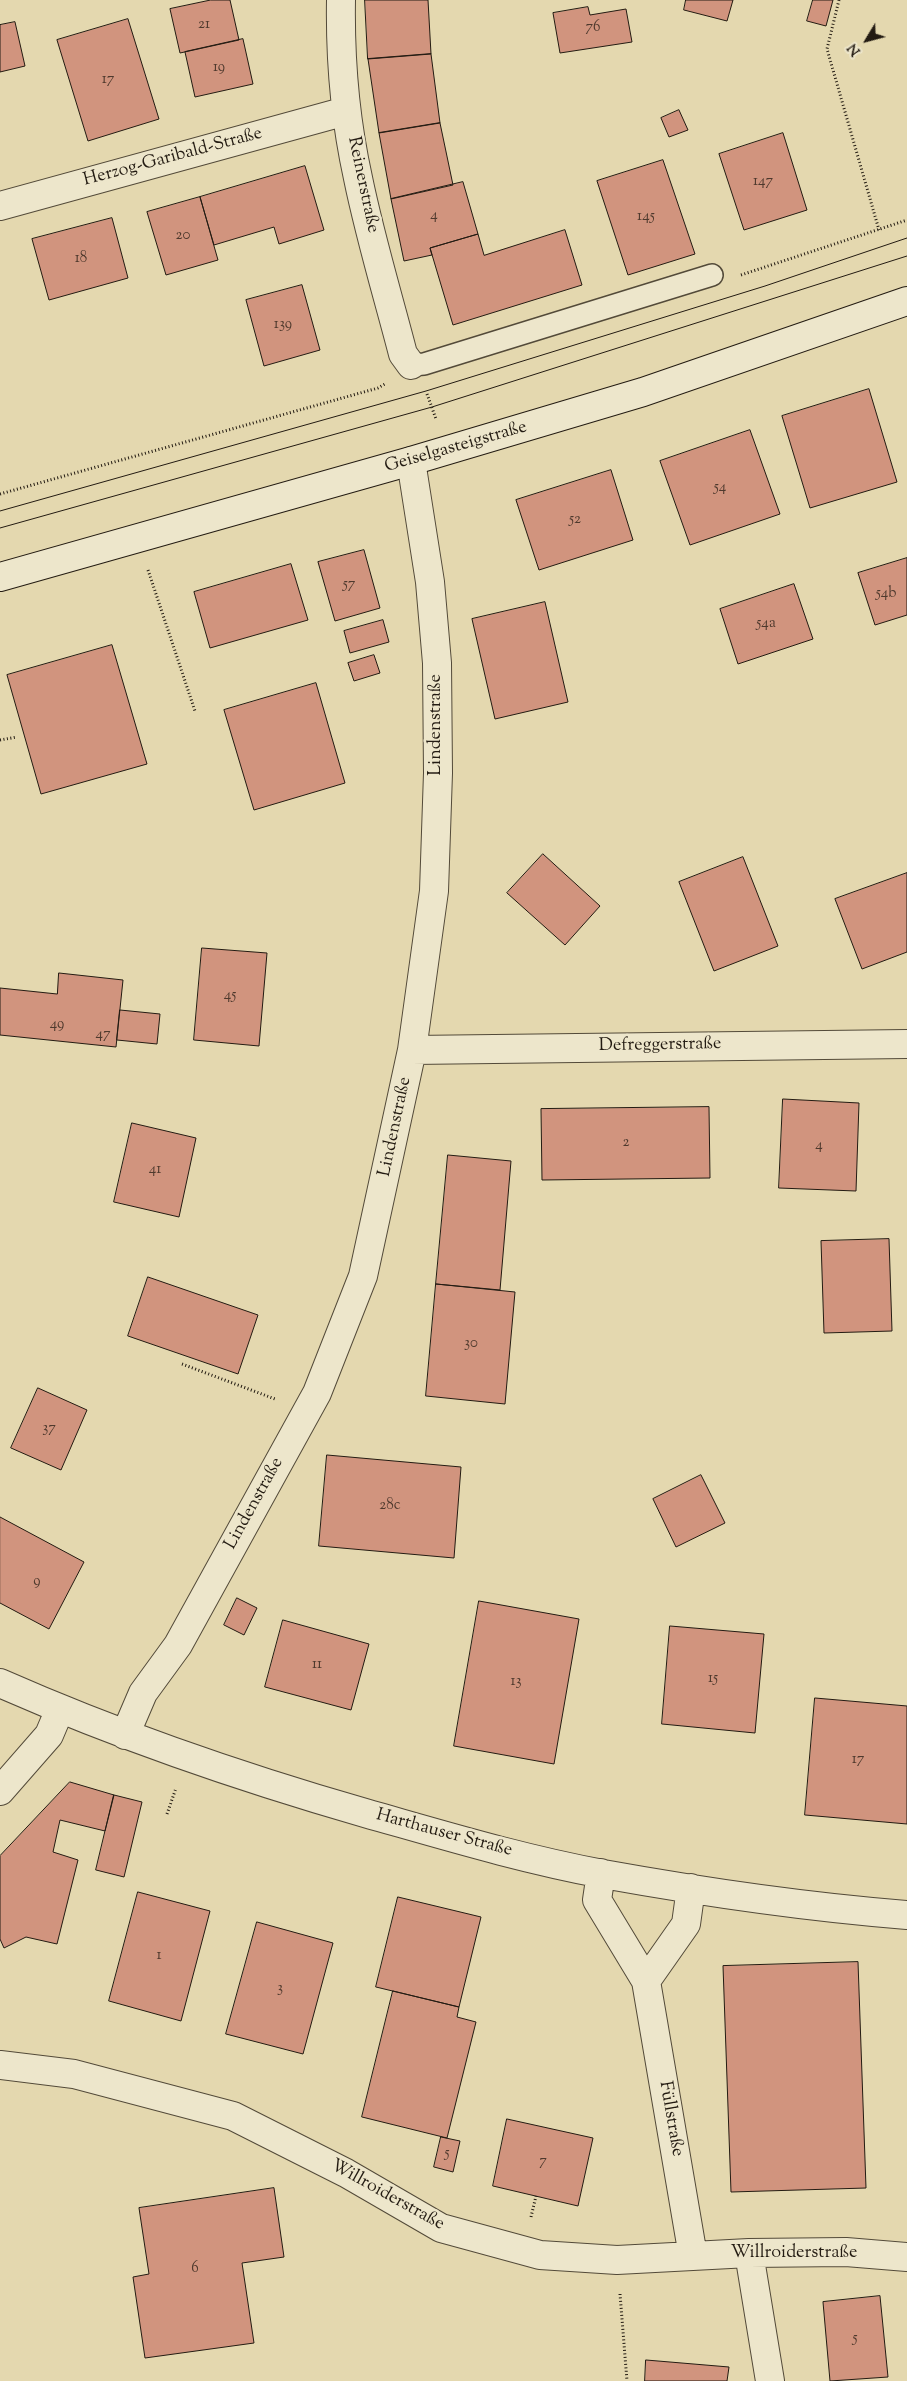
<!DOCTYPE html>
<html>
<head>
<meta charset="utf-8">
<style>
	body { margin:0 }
	#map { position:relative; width:907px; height:2381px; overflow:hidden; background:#e4d8af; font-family:"Sorts Mill Goudy",serif }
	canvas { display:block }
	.north { position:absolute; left:842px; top:15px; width:50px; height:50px; -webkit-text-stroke:4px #ede6cb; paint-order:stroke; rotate:233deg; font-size:14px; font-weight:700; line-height:20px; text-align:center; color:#231b12 }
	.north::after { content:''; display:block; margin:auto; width:18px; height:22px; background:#231b12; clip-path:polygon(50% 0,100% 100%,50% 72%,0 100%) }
</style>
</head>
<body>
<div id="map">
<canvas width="907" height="2381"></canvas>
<div class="north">N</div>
</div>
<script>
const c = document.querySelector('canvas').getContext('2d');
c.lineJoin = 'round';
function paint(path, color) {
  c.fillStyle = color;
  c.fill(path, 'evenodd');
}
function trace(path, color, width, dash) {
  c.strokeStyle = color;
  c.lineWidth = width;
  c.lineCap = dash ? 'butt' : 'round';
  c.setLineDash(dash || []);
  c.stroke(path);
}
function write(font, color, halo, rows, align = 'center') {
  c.font = font + ' "Sorts Mill Goudy",serif';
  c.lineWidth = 5;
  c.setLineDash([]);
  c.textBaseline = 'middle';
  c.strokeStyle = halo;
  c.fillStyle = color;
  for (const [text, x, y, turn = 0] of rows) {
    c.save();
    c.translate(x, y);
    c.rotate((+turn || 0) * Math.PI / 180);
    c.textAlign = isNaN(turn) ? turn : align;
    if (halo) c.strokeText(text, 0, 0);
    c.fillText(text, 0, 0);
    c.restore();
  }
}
const building = new Path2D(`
	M211 0H230L239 40 180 53 170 9Z
	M365 0H428L431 54 368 59Z
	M686 0H733L727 21 684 10Z
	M813 0H833L826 26 807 21Z
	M588 7 590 15 626 9 632 42 560 53 553 13Z
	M128 19 159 119 88 141 57 40Z
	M15 22 25 66 0 72V25Z
	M243 39 253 84 195 97 185 52Z
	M431 54 440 123 379 133 368 59Z
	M679 110 688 130 669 137 661 118Z
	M440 123 453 185 391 199 379 133Z
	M783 133 807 210 744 230 719 154Z
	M663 160 695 254 628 275 597 181Z
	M305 166 324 230 279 244 274 227 214 245 200 197Z
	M463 182 478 234 430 248 432 255 404 261 391 199Z
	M200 197 218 260 166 275 147 212Z
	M112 218 128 278 49 300 32 239Z
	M565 230 582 285 453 325 430 248 478 234 484 255Z
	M302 285 320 350 264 366 246 300Z
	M869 389 897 482 810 508 782 416Z
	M750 430 780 514 690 545 660 461Z
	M611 470 633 540 539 570 516 500Z
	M364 550 380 608 335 621 318 562Z
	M907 558V615L875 625 858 573Z
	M291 564 308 620 210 648 194 592Z
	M794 584 813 639 738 664 720 609Z
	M545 602 568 702 495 719 472 619Z
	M383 620 389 642 350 653 344 631Z
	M112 645 147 764 41 794 7 675Z
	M374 655 380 673 354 681 348 663Z
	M316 683 345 783 254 810 224 710Z
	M543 854 600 906 565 945 507 893Z
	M743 857 778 946 714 971 679 882Z
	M907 873V952L862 969 835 899Z
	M202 948 267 953 259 1046 194 1040Z
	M59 973 123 980 116 1047 0 1035V988L57 994Z
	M120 1010 160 1014 157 1044 117 1040Z
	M783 1099 859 1103 856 1191 779 1188Z
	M709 1107 710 1178 542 1180 541 1109Z
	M132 1123 196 1138 179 1217 114 1202Z
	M448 1155 511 1161 500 1290 436 1284Z
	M889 1239 892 1331 824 1333 821 1241Z
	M148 1277 258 1315 238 1374 128 1336Z
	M436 1284 515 1292 505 1404 426 1396Z
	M38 1388 87 1410 61 1470 11 1448Z
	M327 1455 461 1467 454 1558 319 1546Z
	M701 1475 725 1523 676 1547 653 1499Z
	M0 1517 84 1562 49 1629 0 1603Z
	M237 1598 257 1608 244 1635 224 1625Z
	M479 1601 579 1619 554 1764 454 1746Z
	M283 1620 369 1644 351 1710 265 1687Z
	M670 1626 764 1634 755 1733 662 1724Z
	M815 1698 907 1706V1824L805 1815Z
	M70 1782 114 1795 105 1831 60 1820 53 1852 78 1860 57 1944 26 1937 4 1948 0 1939V1856Z
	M114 1795 142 1802 124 1877 96 1870Z
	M138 1892 210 1911 181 2021 109 2001Z
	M398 1897 481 1917 459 2007 376 1987Z
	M257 1922 333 1943 303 2054 226 2034Z
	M858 1962 866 2188 731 2192 723 1966Z
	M393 1991 459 2007 457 2017 476 2022 447 2138 362 2117Z
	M507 2119 593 2138 578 2206 493 2186Z
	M441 2137 460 2141 453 2172 434 2167Z
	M274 2188 284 2257 242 2263 254 2343 145 2358 133 2277 149 2274 139 2208Z
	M880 2296 888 2377 830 2381 823 2302Z
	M646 2360 729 2367 727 2381H645Z`);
paint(building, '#d1947e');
trace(building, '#231b12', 1);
const service = new Path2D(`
	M411 365 424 364 712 275`);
const minor = new Path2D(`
	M341 0C340 60 345 119 358 178 370 237 388 296 403 354L411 365
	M0 206 346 111
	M412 1050 907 1044
	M0 1683C118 1735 240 1777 365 1813 443 1835 522 1859 603 1874 703 1892 806 1907 907 1915
	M125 1735 143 1693 178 1645 317 1393 363 1276 412 1050 434 891 438 773 437 663 430 582 411 461
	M0 1791 49 1735 60 1709
	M601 1873 597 1900 646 1981 693 2256
	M646 1981 686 1924 691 1888
	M0 2065 74 2074 233 2116 346 2173 441 2228 540 2255 617 2260 749 2253 846 2252 907 2257
	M749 2253 770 2381`);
const secondary = new Path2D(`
	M0 577 411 461 643 392 907 301`);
trace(service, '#534a39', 24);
trace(minor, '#534a39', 30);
trace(secondary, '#231b12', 30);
trace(new Path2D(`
	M839 0 827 49 879 230
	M741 275 907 220
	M427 394 436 419
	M0 494 378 388 385 384
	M148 570 195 711
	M0 740 17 737
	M182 1364 275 1399
	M167 1814 176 1788
	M531 2217 536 2196
	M620 2294 627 2381`), '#231b12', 3, [1, 2.5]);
trace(service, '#ede6cb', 21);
trace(minor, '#ede6cb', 28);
trace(secondary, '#ede6cb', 28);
trace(new Path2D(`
	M0 511 426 391 765 286 907 238
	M0 528 432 407 907 256`), '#231b12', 1);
write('15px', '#4e392d', null, [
	["21",204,25],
	["76",593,28],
	["19",219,68],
	["17",108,80],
	["147",763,182],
	["4",434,216],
	["145",646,217],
	["20",183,236],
	["18",81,259],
	["139",283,325],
	["54",720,488],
	["52",575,520],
	["57",349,585],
	["54b",886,594],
	["54a",766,624],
	["45",230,996],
	["49",57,1025],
	["47",103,1035],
	["2",626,1143],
	["4",819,1146],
	["41",155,1170],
	["30",471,1344],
	["37",49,1429],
	["28c",390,1506],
	["9",37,1582],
	["11",317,1665],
	["15",713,1679],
	["13",516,1682],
	["17",858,1760],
	["1",159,1956],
	["3",280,1989],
	["5",447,2154],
	["7",543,2162],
	["6",195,2269],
	["5",855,2339]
]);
write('18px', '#231b12', '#ede6cb', [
	["Herzog-Garibald-Straße",173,158,-15],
	["Reinerstraße",362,185,78],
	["Geiselgasteigstraße",456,448,-16],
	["Lindenstraße",437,725,-90],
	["Defreggerstraße",660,1046,-1],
	["Lindenstraße",396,1127,-78],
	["Lindenstraße",255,1504,-61],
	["Harthauser Straße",444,1834,15],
	["Füllstraße",670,2119,80],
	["Willroiderstraße",387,2196,29],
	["Willroiderstraße",794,2254]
]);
</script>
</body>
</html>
